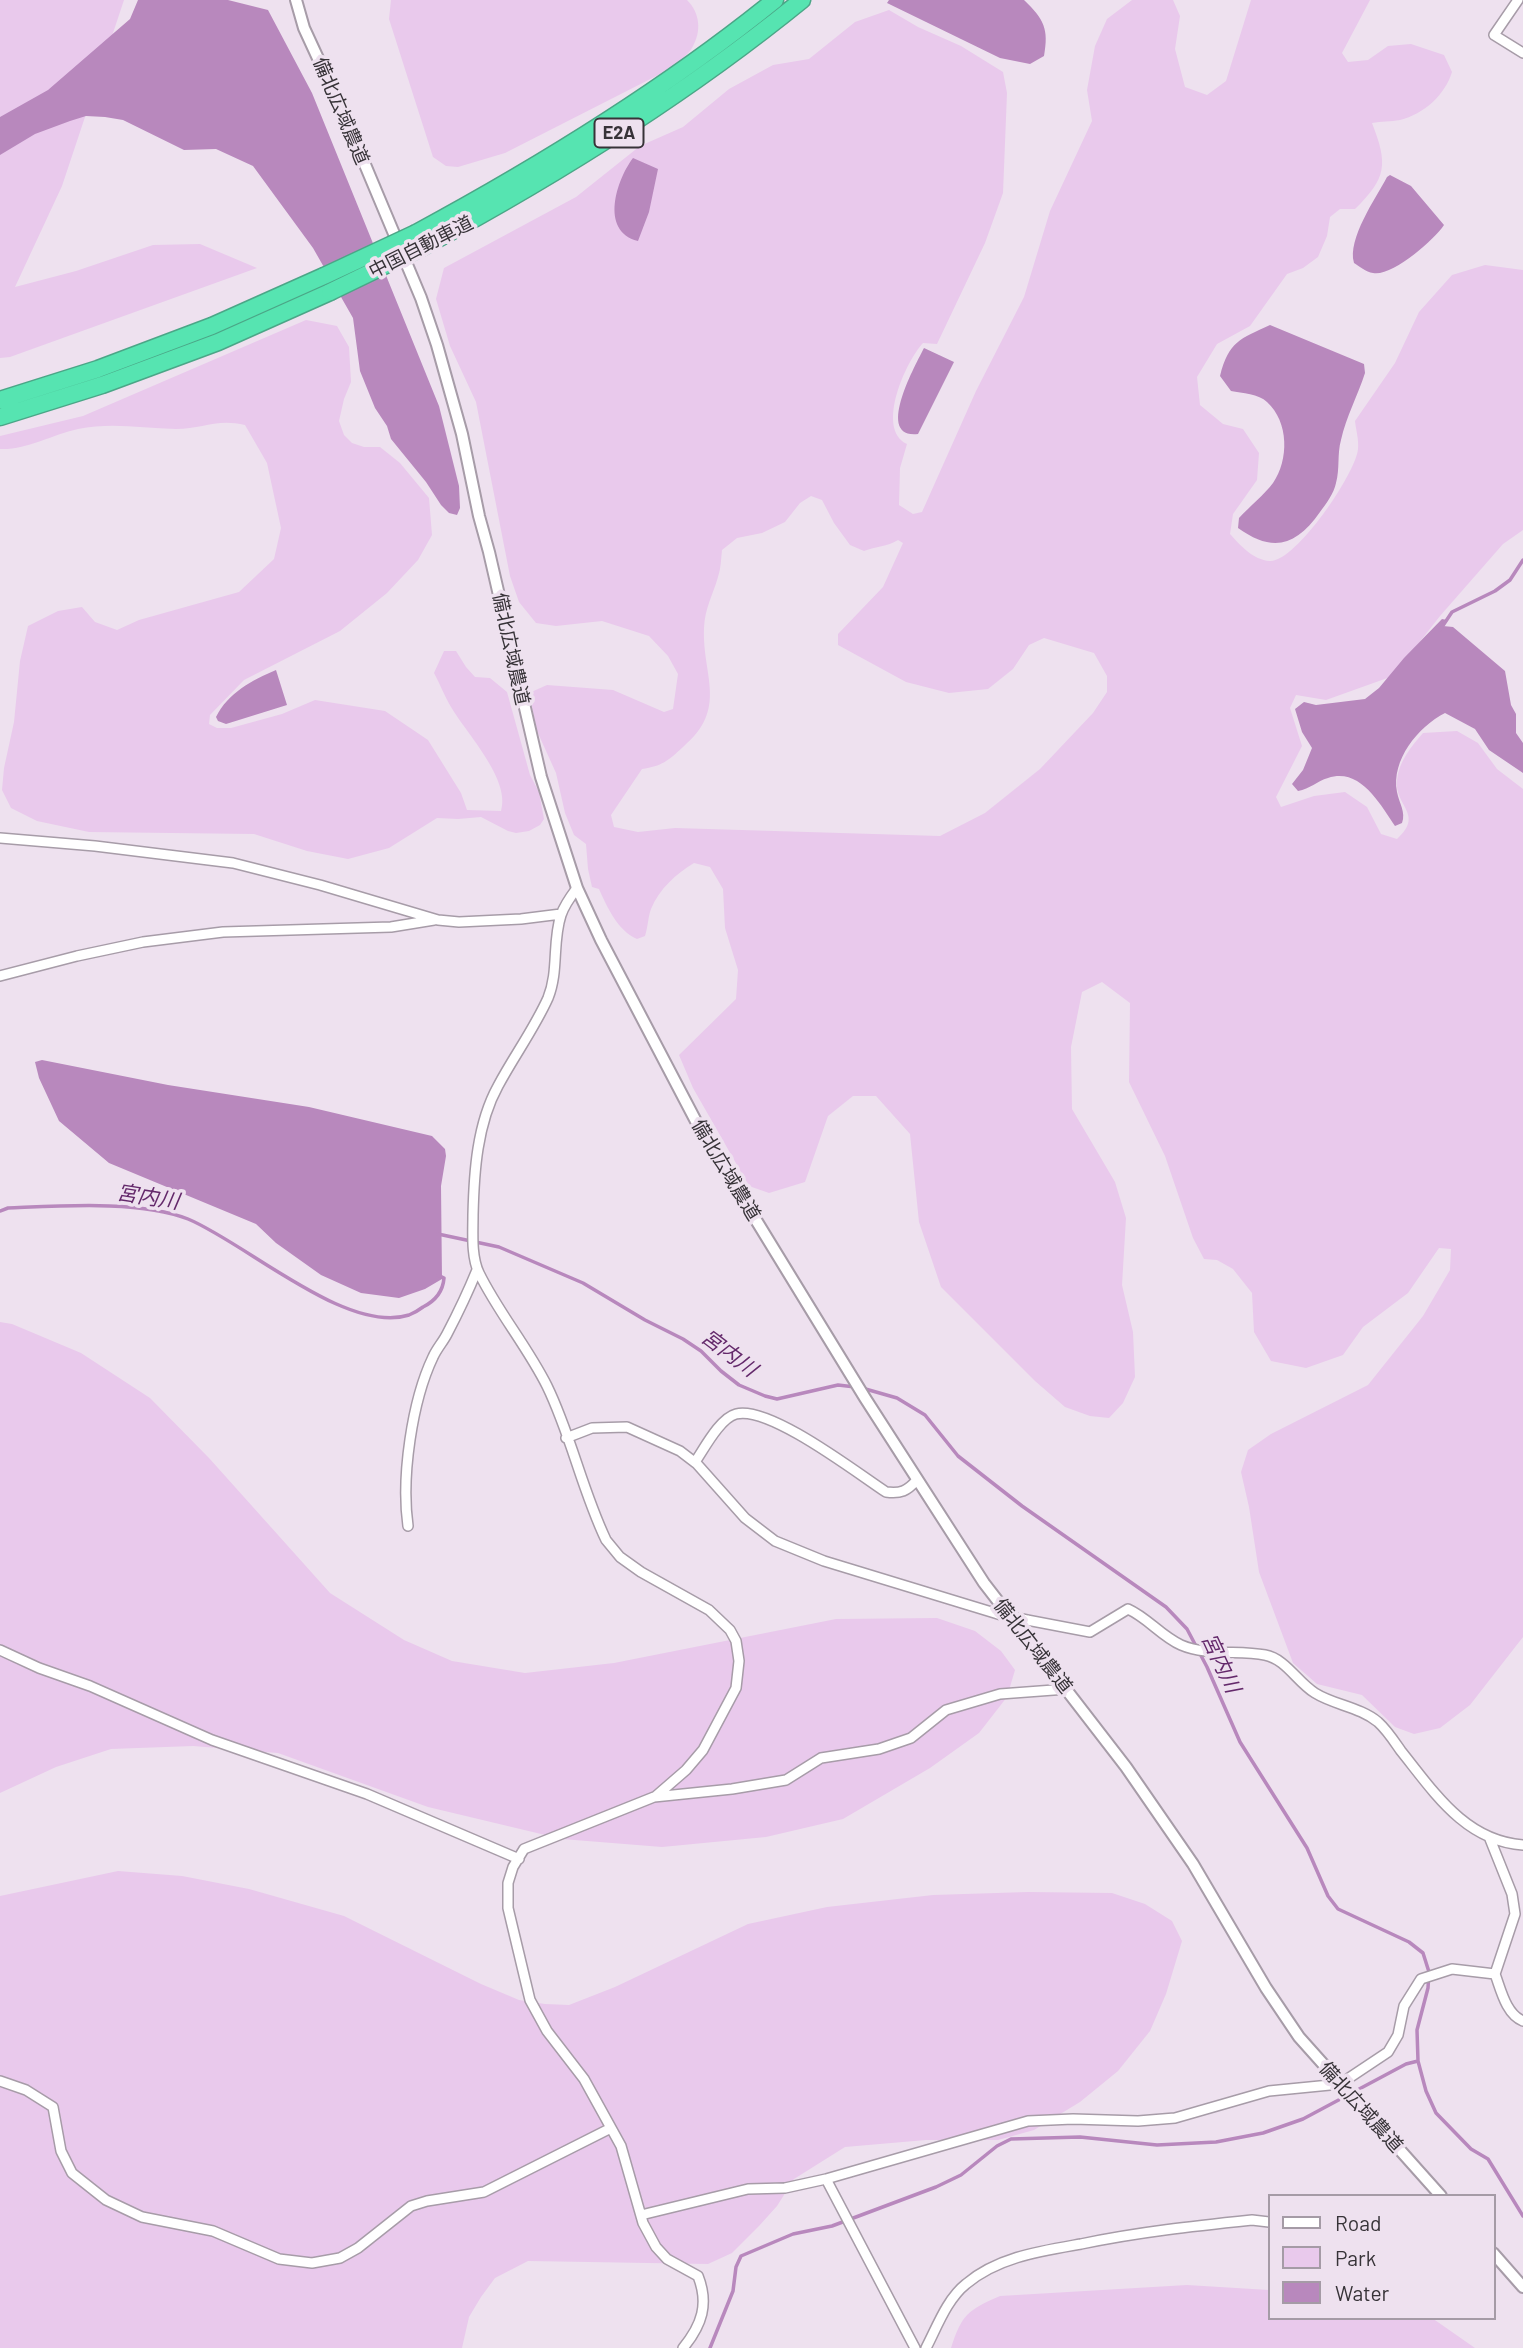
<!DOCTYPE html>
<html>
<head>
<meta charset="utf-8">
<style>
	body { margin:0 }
	#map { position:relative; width:1523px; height:2348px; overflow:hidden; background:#eee1ef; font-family:Barlow,sans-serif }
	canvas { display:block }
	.legend { position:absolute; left:1268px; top:2194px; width:228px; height:126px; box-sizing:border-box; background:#eee1ef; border:2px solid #a59ba6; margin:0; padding:9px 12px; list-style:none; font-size:21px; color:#373338 }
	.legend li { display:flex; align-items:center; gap:14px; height:35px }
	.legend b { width:35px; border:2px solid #a59ba6 }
</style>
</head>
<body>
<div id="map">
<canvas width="1523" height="2348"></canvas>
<ul class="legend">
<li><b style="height:9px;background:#fff"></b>Road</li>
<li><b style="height:19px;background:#e9c9ec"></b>Park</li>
<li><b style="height:19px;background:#b888bd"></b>Water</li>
</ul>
</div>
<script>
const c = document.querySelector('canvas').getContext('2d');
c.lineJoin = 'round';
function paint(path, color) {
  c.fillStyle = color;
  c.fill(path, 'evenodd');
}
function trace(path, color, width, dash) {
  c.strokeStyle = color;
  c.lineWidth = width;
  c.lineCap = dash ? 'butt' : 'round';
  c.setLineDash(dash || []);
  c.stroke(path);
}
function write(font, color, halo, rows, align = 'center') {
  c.font = font + ' Barlow,"Noto Sans JP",sans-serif';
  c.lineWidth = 7;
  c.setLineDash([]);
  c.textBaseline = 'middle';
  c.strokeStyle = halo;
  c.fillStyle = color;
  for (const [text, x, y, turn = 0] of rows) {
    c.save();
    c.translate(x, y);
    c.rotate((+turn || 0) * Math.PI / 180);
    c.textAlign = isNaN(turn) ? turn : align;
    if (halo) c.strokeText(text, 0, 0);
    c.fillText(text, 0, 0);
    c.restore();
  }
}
paint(new Path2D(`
	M0 0H124L62 186 15 287 76 271 153 245 200 244 257 268 10 357 0 358Z
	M391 0H687C700 13 702 31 692 48 687 56 677 63 670 69L505 153 458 167 446 166 433 157 389 19Z
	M1132 0H1173L1180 16 1175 49 1185 87 1207 95 1226 81 1251 0H1370L1342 53 1348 62 1368 60 1388 46 1411 44 1444 55 1452 72C1445 95 1424 114 1400 120 1391 122 1381 121 1372 123 1388 164 1387 178 1355 209H1340L1330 217 1327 236 1318 257 1303 268 1287 274 1250 326 1217 344 1197 377 1200 405 1223 424 1243 429 1259 453 1257 480 1233 514 1230 534C1240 545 1253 560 1270 561 1296 562 1356 473 1358 449 1359 440 1356 430 1355 421L1395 363 1419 312 1452 275 1485 265 1523 270V530L1503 544 1440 616 1393 676 1326 700 1296 695 1290 708 1302 746 1276 797 1281 807 1314 796 1345 792 1367 807 1381 834 1397 839C1425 814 1394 806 1397 780 1399 761 1411 747 1423 733L1457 731 1478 743 1497 769 1523 789V1637L1470 1705 1440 1728 1414 1734 1395 1727 1362 1695 1317 1684 1293 1663 1259 1572 1249 1507 1241 1472 1248 1450 1271 1434 1368 1385 1423 1316 1450 1270 1451 1249 1439 1248 1408 1293 1363 1327 1343 1355 1306 1368 1271 1361 1254 1332 1252 1293 1233 1269 1217 1260 1204 1259 1193 1238 1165 1156 1129 1082 1130 1003 1102 982 1082 992 1071 1047 1072 1109 1115 1182 1126 1218 1122 1285 1133 1332 1135 1377 1123 1403 1109 1418 1090 1416 1065 1407 1035 1381 941 1287 919 1222 910 1134 876 1096H853L828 1116 805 1182 769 1193 749 1186 693 1088 679 1055 736 999 738 970 725 928 723 889 710 867 694 863C676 874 659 889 651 909 648 917 648 927 645 936L637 939C618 931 607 907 599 889L592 887 588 869 586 844 574 835 565 813 556 773 537 731 529 693 547 685 613 690 664 712 673 709 678 674 668 656 649 636 602 621 556 626 536 623 519 602 510 576 476 402 450 346 436 299 444 268 576 197 640 146 683 127 729 89 773 65 809 59 855 22 889 10 918 27 961 46 1003 72 1007 93 1003 193 985 243 937 344 923 343C906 361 875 429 907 444L900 468 899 505 913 514 922 512 976 391 1024 297 1050 211 1092 121 1087 90 1095 46 1107 19ZM811 496 822 500 834 523 850 545 864 551C876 546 887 547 898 540L903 543 883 587 838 634V645L906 682 949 693 988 689 1013 669 1029 645 1044 638 1094 653 1107 676V692L1093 713 1040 769 985 813 940 836 675 828 638 832 614 827 611 815 642 769C662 766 668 761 683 747 729 708 702 676 704 628 705 607 713 595 718 577 721 568 721 559 722 550L737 538 762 533 785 522 800 503Z
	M306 320 337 326 349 347 351 382 344 399 339 421 344 435 352 443 364 447H380L400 463 429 498 432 535 418 560 387 593 340 631 244 680 210 715 209 724 217 728H231L282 714 315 700 385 711 428 740 461 793 467 810 501 811C511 780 467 734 451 707 445 697 440 684 434 673L444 651H456L466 667 475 677 490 678 507 692 530 775 539 792 544 819 540 825 529 831 516 833 508 831 481 817 458 819 437 818 389 848 348 859 307 851 254 834 89 832 37 821 11 808 2 790 4 768 14 722 20 661 28 626 58 611 82 607 95 622 117 630 139 620 239 592 274 559 281 528 267 463 245 425C217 418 202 429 176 429 142 428 111 422 78 429 51 435 27 450 0 449V436L83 416Z
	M0 1322 12 1324 81 1353 150 1398 209 1458 330 1593 404 1640 452 1661 525 1673 614 1663 836 1619 937 1618 975 1631 1001 1651 1015 1670 1007 1697 979 1733 930 1768 843 1819 766 1837 662 1847 562 1839 428 1807 278 1753 193 1746 111 1749 56 1767 0 1793Z
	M118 1871 182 1876 249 1889 344 1916 481 1984 519 2000 545 2004 569 2005 615 1987 748 1924 827 1907 933 1895 1028 1892 1112 1893 1145 1904 1172 1921 1182 1941 1166 1994 1150 2031 1118 2071 1080 2102 1034 2130 998 2140H926L845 2147 794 2179 777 2206 759 2226 732 2253 708 2264 528 2261 495 2278 481 2297 469 2317 462 2348H0V1896Z
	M1187 2285 1269 2290V2318H1432L1475 2348H951C962 2314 968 2310 1000 2296Z`), '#e9c9ec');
paint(new Path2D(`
	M138 0H228L268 10 312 93 439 406 459 486 460 508 457 515 449 513 441 505 426 482 391 439 387 426 375 408 360 371 353 318 313 248 253 166 216 149 184 150 123 120 105 117 86 116 70 121 35 134 0 155V117L48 90 130 19Z
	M889 0H1024C1044 19 1049 29 1044 56L1030 64 1000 58 887 3Z
	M633 158 658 169 649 212 638 241C599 231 617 179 633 158Z
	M1390 175 1411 186 1444 225C1434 240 1392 277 1373 273 1366 272 1359 266 1354 263 1347 239 1376 198 1387 177Z
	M1270 325 1364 364 1365 373C1358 395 1346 417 1341 440 1337 454 1340 469 1336 483 1334 493 1326 504 1320 512 1296 546 1273 553 1238 528L1239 518C1250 506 1264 495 1273 483 1289 460 1289 422 1267 402 1259 394 1242 393 1231 391L1220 376C1229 341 1240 339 1270 325Z
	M924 348 954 362 918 434C874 439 916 364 924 348Z
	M1442 619 1447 620 1443 626 1453 627 1505 671 1511 705 1516 714V733L1523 743V773L1489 750 1475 729 1445 713C1418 727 1391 760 1397 792 1399 803 1406 812 1402 823L1395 826C1380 804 1360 767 1328 778 1317 781 1310 789 1298 791L1292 784 1303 770 1312 748 1302 732 1295 709 1304 702 1316 705 1365 699 1379 688 1404 658Z
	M276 670 287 705 226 724 218 721 216 717C228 693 252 680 276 670Z
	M42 1060 168 1085 309 1107 432 1136 445 1149 446 1156 441 1186 442 1279 425 1289 399 1298 361 1293 321 1275 276 1243 256 1224 109 1163 59 1121 39 1078 35 1062Z`), '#b888bd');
trace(new Path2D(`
	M1440 630 1452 612 1495 591 1510 580 1523 560
	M0 1211 8 1208C59 1206 141 1200 188 1219 246 1243 347 1335 409 1315 414 1313 419 1310 423 1307 435 1301 443 1291 444 1278L438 1275
	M438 1234 499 1247 583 1283 645 1320 683 1339 701 1351 721 1371 739 1385 765 1396 777 1399 838 1385 855 1387
	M862 1388 897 1398 925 1415 958 1456 1022 1506 1166 1607 1187 1629 1207 1667 1240 1742 1307 1848 1328 1896 1338 1909 1409 1942 1423 1953 1429 1972 1428 1988 1417 2030 1418 2061 1426 2091 1436 2113 1471 2149 1488 2159 1523 2216
	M710 2348 733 2291 736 2267 741 2256 793 2234 832 2226 936 2187 961 2175 997 2146 1011 2139 1080 2137 1157 2145 1216 2142 1263 2133 1303 2119 1406 2064 1418 2061`), '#b888bd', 3.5);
const minor = new Path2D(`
	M1518 0 1494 35 1523 53
	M0 838 95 846 233 863 320 885 438 920 459 922 521 919 561 914
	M577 888C571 896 564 906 561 915 552 942 559 971 548 998 534 1029 514 1056 498 1086 477 1124 474 1172 473 1215 473 1233 471 1256 479 1273 498 1312 527 1346 547 1386 571 1435 582 1490 606 1540L620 1557 641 1572 709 1610 730 1630 736 1641 739 1661 736 1688 703 1750 686 1770 656 1796
	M0 976 77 956 143 942 223 932 391 927 434 920
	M566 1438 592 1428 627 1427 680 1451 697 1464 745 1518 775 1541 824 1561 998 1614
	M695 1462C704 1449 720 1418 736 1414 769 1405 857 1473 886 1492 901 1494 907 1491 917 1480
	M408 1526C401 1477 412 1401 433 1357 437 1348 443 1342 447 1334 458 1313 468 1292 477 1270
	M1027 1620 1090 1632 1128 1609C1148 1618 1161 1636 1181 1645 1206 1656 1239 1650 1265 1655 1286 1659 1297 1682 1315 1693 1334 1705 1360 1707 1378 1722 1387 1730 1394 1741 1401 1751 1434 1792 1465 1841 1523 1845
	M0 1650 39 1668 90 1686 212 1740 367 1794 519 1859
	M1490 1839 1512 1894 1515 1914 1495 1974C1501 1990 1506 2014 1523 2021
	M0 2081 26 2090 53 2107 61 2151 72 2173 106 2200 142 2217 213 2231 279 2259 312 2263 340 2258 358 2248 411 2206 427 2201 484 2192 611 2128
	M826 2179 915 2348
	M641 2215 748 2189 785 2188 826 2179 1028 2121 1073 2119 1138 2121 1175 2118 1269 2091 1340 2084 1388 2052 1398 2035 1404 2006 1421 1979 1452 1969 1495 1974
	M683 2348C702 2325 709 2304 698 2276L667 2259 656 2247 643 2223 621 2146 584 2079 547 2031 530 2000 508 1908V1883L513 1867 524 1849 654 1797 732 1789 786 1780 821 1758 879 1749 911 1738 946 1710 1000 1694 1067 1689
	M926 2348C937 2327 947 2299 966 2284 998 2257 1041 2251 1081 2244 1138 2232 1195 2226 1252 2220L1269 2222`);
const tertiary = new Path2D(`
	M296 0 304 28 345 117 421 298 437 345 462 434 479 516 489 552 541 777 577 888 601 940 699 1127 865 1398 984 1583 1126 1767 1193 1864 1266 1988 1299 2037 1441 2196
	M1493 2253 1523 2287`);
const motorway = new Path2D(`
	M416 233C542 165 664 90 775 0
	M423 247C557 175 684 96 802 0
	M0 400 98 369 212 326 324 276
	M0 417 102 385 218 342 330 292`);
trace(minor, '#a79ca8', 12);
trace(tertiary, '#a79ca8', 14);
trace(motorway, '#4ba687', 19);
trace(minor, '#fff', 9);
trace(tertiary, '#fff', 10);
trace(motorway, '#56e4b1', 16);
const minorBridge = new Path2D(`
	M998 1614 1027 1620`);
const motorwayBridge = new Path2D(`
	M324 276 416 233
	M330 292 423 247`);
trace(minorBridge, '#a79ca8', 12, []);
trace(motorwayBridge, '#4ba687', 19, []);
trace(minorBridge, '#fff', 9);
trace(motorwayBridge, '#56e4b1', 16);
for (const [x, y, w] of [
	[619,133,49]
]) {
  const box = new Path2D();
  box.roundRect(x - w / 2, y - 14.5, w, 29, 5);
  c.fillStyle = '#eee1ef';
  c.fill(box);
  trace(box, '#373338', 2);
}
write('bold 18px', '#373338', null, [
	["E2A",619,133]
]);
write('19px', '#373338', '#eee1ef', [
	["備北広域農道",341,111,67],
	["中国自動車道",421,247,-27],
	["備北広域農道",511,649,78],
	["備北広域農道",726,1170,59],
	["備北広域農道",1033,1646,52],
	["備北広域農道",1361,2107,48]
]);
write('italic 21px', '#64296b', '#eee1ef', [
	["宮内川",148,1197,9],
	["宮内川",729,1353,37],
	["宮内川",1221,1663,65]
]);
</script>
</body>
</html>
